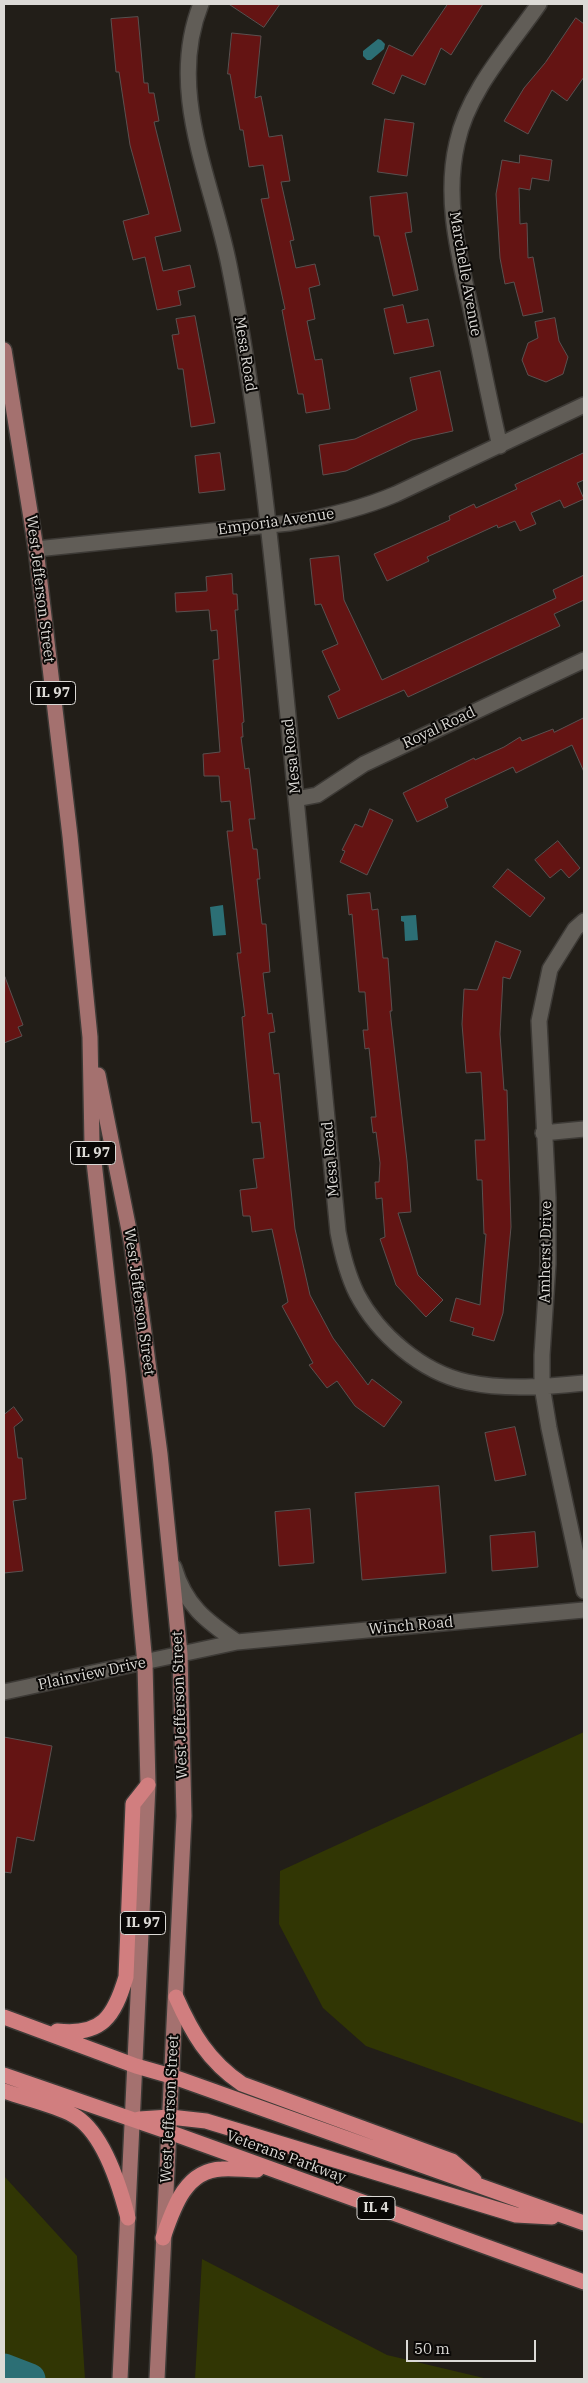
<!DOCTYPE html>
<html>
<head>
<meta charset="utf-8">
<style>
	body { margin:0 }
	#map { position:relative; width:588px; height:2383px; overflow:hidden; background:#221e18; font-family:"IBM Plex Serif",serif }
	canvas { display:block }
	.frame { position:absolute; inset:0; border:5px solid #dcdad6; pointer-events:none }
	.scale { position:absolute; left:406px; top:2340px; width:130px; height:22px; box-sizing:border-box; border:2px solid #dcdad6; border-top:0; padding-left:6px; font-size:15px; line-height:18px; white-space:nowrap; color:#dcdad6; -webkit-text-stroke:4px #0a0806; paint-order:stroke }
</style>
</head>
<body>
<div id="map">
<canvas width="588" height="2383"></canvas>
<div class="frame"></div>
<div class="scale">50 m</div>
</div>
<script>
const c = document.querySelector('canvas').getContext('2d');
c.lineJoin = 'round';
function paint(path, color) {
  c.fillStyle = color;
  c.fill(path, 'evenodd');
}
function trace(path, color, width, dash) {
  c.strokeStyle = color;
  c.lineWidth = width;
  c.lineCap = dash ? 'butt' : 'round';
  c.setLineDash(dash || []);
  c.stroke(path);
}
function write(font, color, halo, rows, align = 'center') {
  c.font = font + ' "IBM Plex Serif",serif';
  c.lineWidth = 4;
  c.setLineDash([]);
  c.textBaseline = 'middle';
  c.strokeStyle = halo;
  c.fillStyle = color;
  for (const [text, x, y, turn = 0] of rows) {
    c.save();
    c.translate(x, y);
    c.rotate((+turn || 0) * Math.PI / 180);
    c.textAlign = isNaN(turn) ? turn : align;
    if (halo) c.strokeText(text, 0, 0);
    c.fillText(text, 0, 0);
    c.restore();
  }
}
paint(new Path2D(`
	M584 1732V2124L366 2046 323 2008 279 1924 280 1871Z
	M4 2176 77 2256 85 2379H4Z
	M202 2259 387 2355 488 2379H195Z`), '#313604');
paint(new Path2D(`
	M378 39 381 40 385 44 384 49 371 60H367L363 56V51Z
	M223 905 226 935 213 936 210 907Z
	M416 915 418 940 405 941 404 922 401 921V916Z`), '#2c6f75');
trace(new Path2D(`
	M4 2369 30 2379`), '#2c6f75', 31);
const building = new Path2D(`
	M229 4H280L264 27Z
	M448 4H483L451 55 441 48 425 85 402 75 394 94 372 84 389 45 412 56Z
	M138 17 144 83H148L149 93H154L159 121 154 122 181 231 155 237 163 271 190 265 195 287 178 291 181 305 157 310 145 257 133 260 123 221 149 214 130 145 119 72H116L111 19Z
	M576 18 584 24V77L567 101 552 90 528 134 504 121 524 88 545 63Z
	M232 33 261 36 255 98 261 96 269 137 282 135 290 181 281 182 294 240 290 241 296 268 315 264 320 285 309 288 315 319 307 321 315 360 322 359 330 409 306 413 303 394H298L282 310 285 309 261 199 269 198 263 165 249 167 243 130H240L230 74H228Z
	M385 119 414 123 407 176 378 172Z
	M520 155 552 160 549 181 532 178 530 190 519 188 520 224 527 223 528 258 533 257 543 312 523 316 514 282 505 284 500 258 496 194 502 160 519 163Z
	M407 193 412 232 405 233 418 290 393 296 379 236H374L370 197Z
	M403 305 407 323 428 319 434 346 394 354 384 309Z
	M195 316 215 423 191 427 183 369H178L172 335 179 334 176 319Z
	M555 318 559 341 568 357 563 374 546 382 528 375 522 360 528 343 538 338 535 322Z
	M440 371 453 431 412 440 346 471 323 475 319 445 355 439 417 410 410 378Z
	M220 453 225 490 199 493 195 456Z
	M584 453V480L577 483 584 499 564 508 560 500 531 513 536 524 520 531 515 521 498 528 497 525 427 557 429 561 387 581 374 554 450 520 449 516 474 504 476 508 517 489 515 485Z
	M339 556 344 600 382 680 556 598 553 590 584 575V600L554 614 560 626 408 697 404 690 338 719 328 696 340 690 322 651 338 644 321 604 315 605 310 559Z
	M232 574 233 594H237L238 610H235L244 722 242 723 243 737H241L245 769 249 768 255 819H249L253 849H257L260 879H257L262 924H266L270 972 263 973 268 1014 272 1013 275 1032 269 1033 274 1074 279 1073 295 1229 310 1295 333 1338 368 1385 372 1379 402 1402 384 1427 355 1406 337 1381 327 1388 309 1365 313 1363 282 1306 288 1302 272 1229 252 1232 250 1216H243L240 1190 257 1188 253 1159 264 1158 260 1122 252 1123 242 1017 245 1016 237 953H241L227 831H233L230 801 221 802 219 776H204L203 754 220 752 213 660 219 659 217 630 211 631 209 610 176 612 175 593 207 591 206 577Z
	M584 718V772L572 745 516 773 513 767 445 799 448 807 417 822 403 793 474 758 475 760 504 747 520 737 522 741 553 729 554 732Z
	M370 809 393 820 367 875 340 862 345 851 342 850 355 824 362 827Z
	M558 841 580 868 569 878 561 869 550 878 535 860Z
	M508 869 545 898 530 917 493 887Z
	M370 893 372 910 378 909 383 958H388L392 1011H390L407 1161 411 1212 398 1213 418 1275 443 1300 426 1317 396 1285 380 1239 385 1237 382 1198 376 1199 375 1182H379L380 1163 376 1132 373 1133 371 1117H376L369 1048 365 1049 363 1030H368L365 992H359L352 914 349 915 347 895Z
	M496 941 521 951 510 979 503 977 500 1034 504 1090H507L511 1227 503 1313 494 1341 472 1335 474 1328 450 1321 456 1298 480 1305 486 1234H484L482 1180H477L475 1140H485L481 1072 466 1073 462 1024 464 989 477 990Z
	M5 977 23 1025 18 1027 22 1036 4 1043Z
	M14 1407 23 1420 14 1427 18 1458H22L26 1499 13 1501 23 1571 4 1573V1415Z
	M515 1427 526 1475 495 1481 485 1433Z
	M439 1486 446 1573 362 1580 355 1493Z
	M310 1509 314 1563 279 1566 275 1512Z
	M535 1532 538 1567 492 1571 490 1536Z
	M4 1737 52 1746 34 1841 17 1837 11 1873 4 1872Z`);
paint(building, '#641413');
trace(building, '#5a5150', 1);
const minor = new Path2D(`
	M201 4C166 91 212 179 229 265 259 414 273 566 288 716 305 888 321 1060 338 1232 342 1253 347 1274 357 1294 378 1334 421 1372 467 1382 504 1390 546 1387 584 1383
	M500 446C490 404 482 362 473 319 461 262 443 203 457 143 468 91 509 47 539 4
	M36 549 289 523C326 517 361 509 396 494L584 405
	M296 799 317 795 364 764 584 660
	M584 921 575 929 550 969 539 1021 548 1198V1264L542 1355V1386L549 1428 584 1591
	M543 1133 584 1129
	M174 1567C185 1605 206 1621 237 1642
	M4 1692 237 1642 584 1610`);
const major = new Path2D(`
	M4 350 36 549 70 836 90 1037 92 1144 118 1375 145 1664 148 1785 120 2379
	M98 1075 131 1240 140 1302 160 1454 180 1654 184 1816 157 2379`);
const highway = new Path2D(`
	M176 1997C192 2033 208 2061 242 2084L452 2161 474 2180
	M4 2017 136 2066 171 2076 584 2223
	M57 2031C102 2036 114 2017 126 1977L133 1804 148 1785
	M4 2075 169 2132 584 2282
	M4 2091C26 2099 52 2104 73 2115 103 2131 120 2187 128 2218
	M139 2119 170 2117 206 2121 516 2215 552 2217
	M163 2238C173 2209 185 2170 222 2169 233 2168 246 2170 257 2170`);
trace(minor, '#3d3a36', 18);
trace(major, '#3d3a36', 18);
trace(highway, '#3d3a36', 18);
trace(minor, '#615d57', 15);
trace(major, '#a4716f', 15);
trace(highway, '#d17e7f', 15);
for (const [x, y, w] of [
	[53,693,45],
	[93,1153,45],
	[143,1923,45],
	[376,2208,38]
]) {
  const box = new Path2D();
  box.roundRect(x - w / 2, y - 11.5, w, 23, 4);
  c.fillStyle = '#0a0806';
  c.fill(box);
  trace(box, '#dcdad6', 1);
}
write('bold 14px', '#dcdad6', null, [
	["IL 97",53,693],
	["IL 97",93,1153],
	["IL 97",143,1923],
	["IL 4",376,2208]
]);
write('15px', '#dcdad6', '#0a0806', [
	["Marchelle Avenue",465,274,80],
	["Mesa Road",245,354,81],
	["Emporia Avenue",276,522,-8],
	["West Jefferson Street",40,589,83],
	["Royal Road",439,728,-25],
	["Mesa Road",292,756,-96],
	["Mesa Road",331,1159,-95],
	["Amherst Drive",546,1252,-89],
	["West Jefferson Street",139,1302,82],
	["Winch Road",411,1626,-5],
	["Plainview Drive",92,1674,-12],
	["West Jefferson Street",180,1705,-92],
	["West Jefferson Street",170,2109,-87],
	["Veterans Parkway",286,2157,20]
]);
</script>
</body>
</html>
